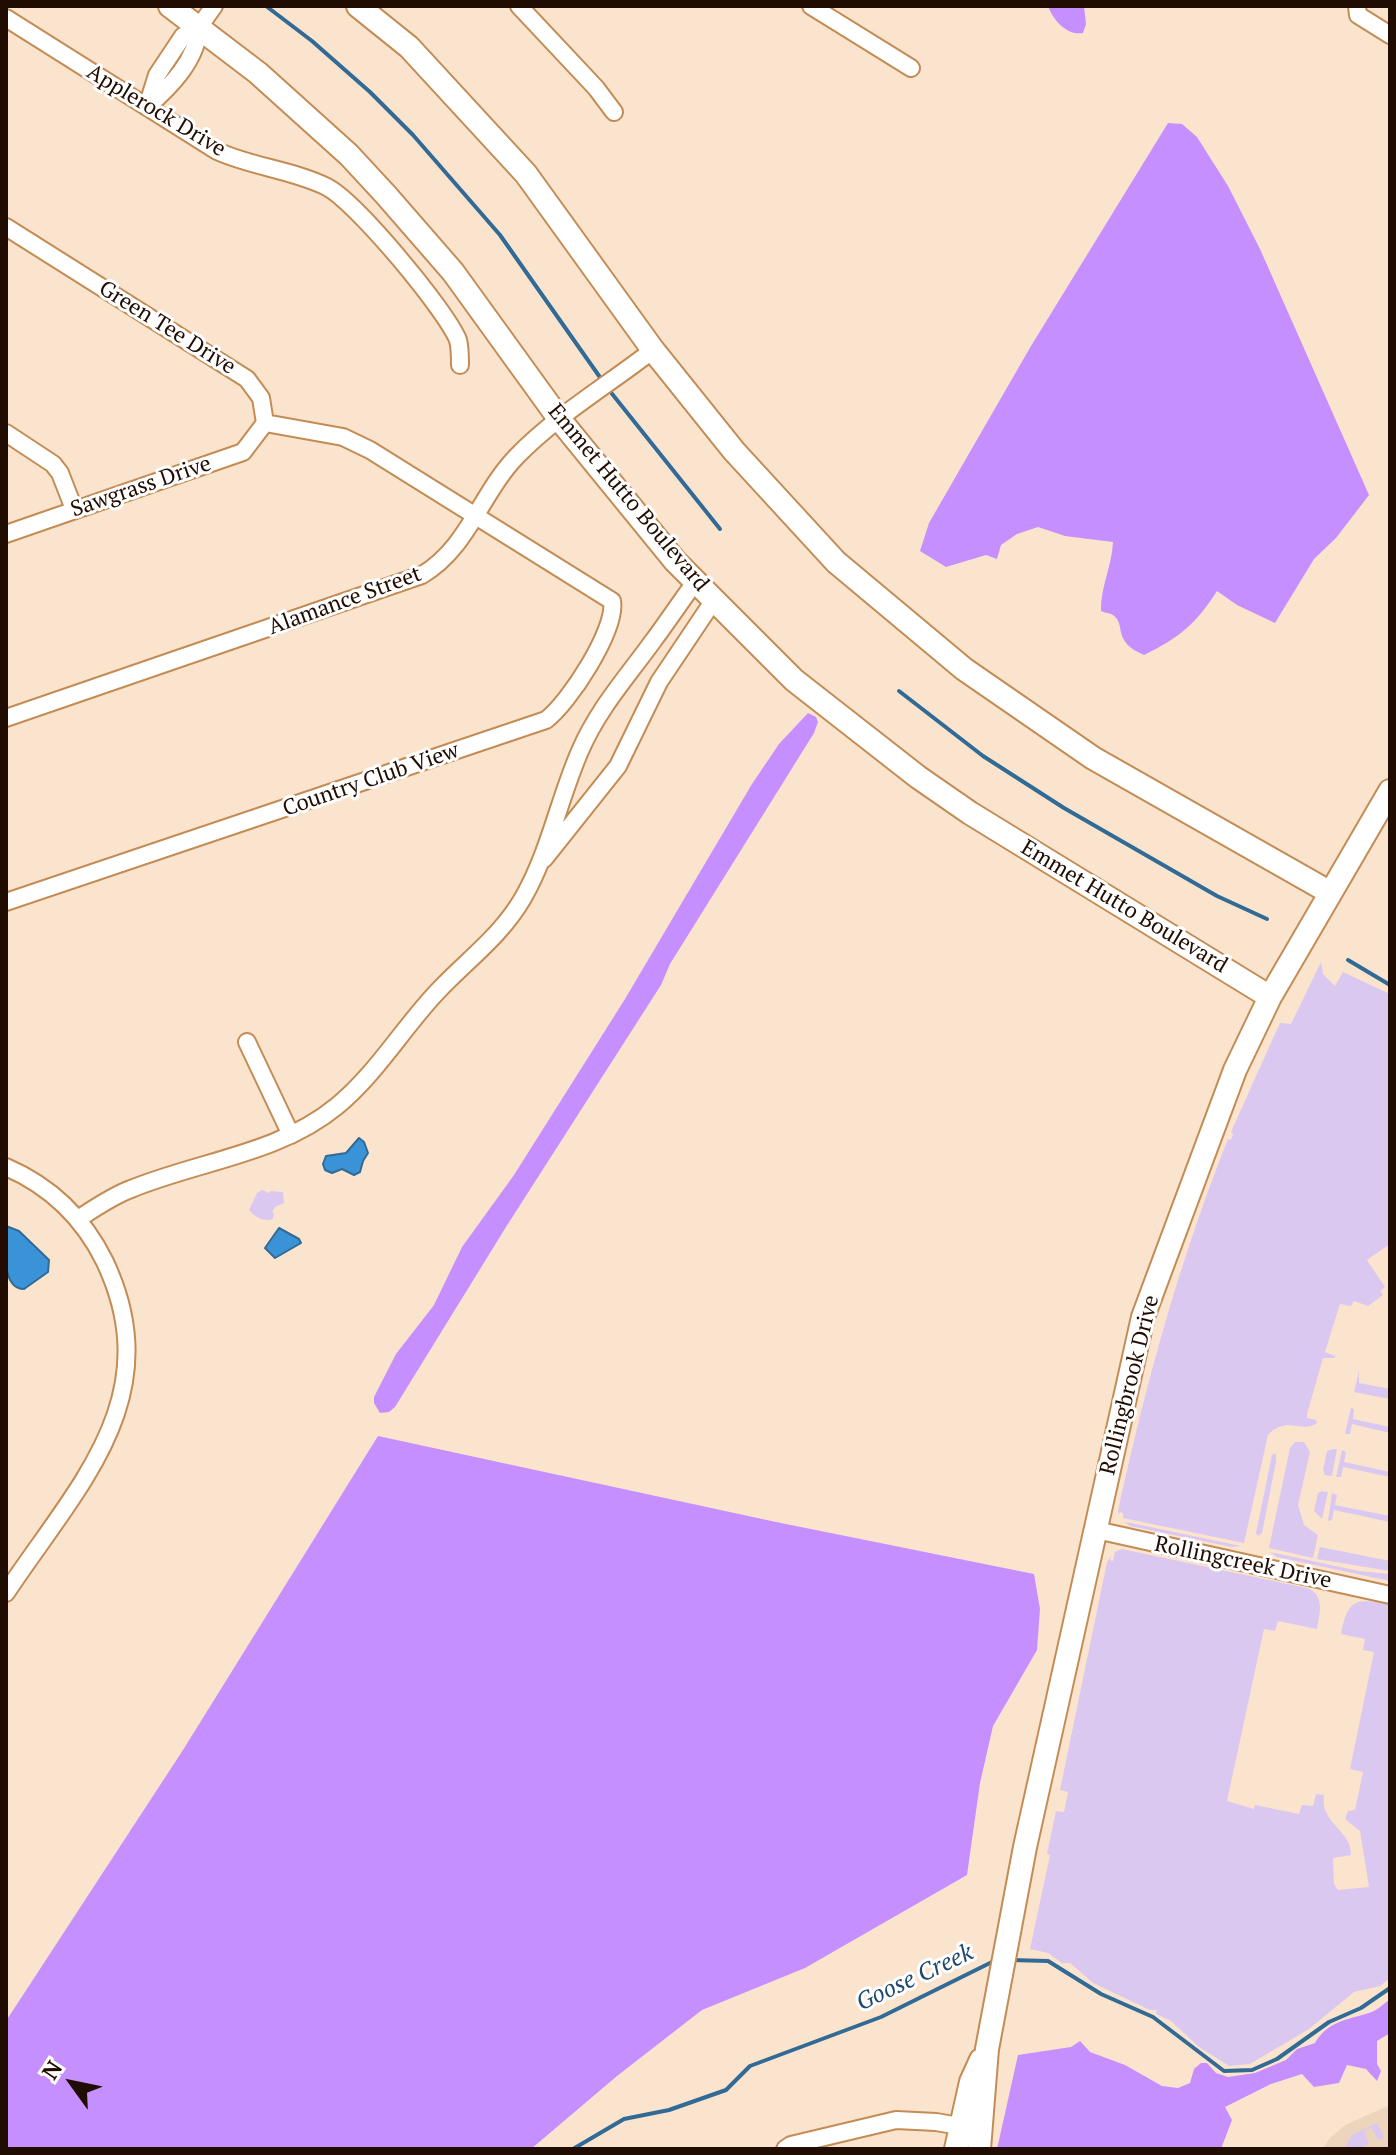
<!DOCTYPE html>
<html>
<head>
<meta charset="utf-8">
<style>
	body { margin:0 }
	#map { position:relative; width:1396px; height:2155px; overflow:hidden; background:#fbe4ce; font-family:"PT Serif",serif }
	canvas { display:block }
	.frame { position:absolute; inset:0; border:8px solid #200c00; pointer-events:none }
	.north { position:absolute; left:32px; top:2043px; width:80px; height:80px; -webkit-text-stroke:6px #fff; paint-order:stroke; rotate:303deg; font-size:22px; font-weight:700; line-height:32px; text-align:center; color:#200c00 }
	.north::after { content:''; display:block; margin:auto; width:28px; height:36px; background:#200c00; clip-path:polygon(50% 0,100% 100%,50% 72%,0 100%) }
</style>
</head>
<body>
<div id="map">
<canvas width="1396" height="2155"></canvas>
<div class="frame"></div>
<div class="north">N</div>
</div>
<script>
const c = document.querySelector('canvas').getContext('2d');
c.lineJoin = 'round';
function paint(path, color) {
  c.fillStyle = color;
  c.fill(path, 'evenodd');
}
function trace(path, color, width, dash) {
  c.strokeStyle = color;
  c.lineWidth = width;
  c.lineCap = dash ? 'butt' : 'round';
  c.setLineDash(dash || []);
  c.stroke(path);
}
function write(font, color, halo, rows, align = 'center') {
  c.font = font + ' "PT Serif",serif';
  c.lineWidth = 6;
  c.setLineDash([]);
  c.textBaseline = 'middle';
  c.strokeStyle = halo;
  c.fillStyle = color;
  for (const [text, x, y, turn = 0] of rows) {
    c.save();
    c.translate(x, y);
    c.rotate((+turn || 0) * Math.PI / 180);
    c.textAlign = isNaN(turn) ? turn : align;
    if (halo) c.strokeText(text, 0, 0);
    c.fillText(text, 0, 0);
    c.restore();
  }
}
paint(new Path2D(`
	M1390 2105V2149H1323L1329 2139 1345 2125Z`), '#edd4bc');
paint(new Path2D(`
	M1321 962 1323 974 1335 986 1343 972 1390 994V1244L1367 1260 1385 1287 1380 1291 1383 1295 1368 1306 1354 1301 1351 1306 1340 1304 1325 1352 1335 1356V1358H1323L1307 1414V1418L1316 1420 1317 1423C1303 1434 1286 1415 1268 1435L1244 1543 1123 1518V1513L1120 1512 1119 1515 1118 1511C1146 1383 1179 1262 1228 1139L1231 1140 1233 1134 1231 1132 1274 1036 1280 1023 1291 1024Z
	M262 1190 269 1193 270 1191 283 1192 284 1203 275 1207 272 1212 274 1213 273 1219C263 1222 255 1217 249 1210L257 1193Z
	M1359 1371V1383L1390 1389V1399L1354 1392Z
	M1351 1408 1354 1409 1353 1419 1390 1427V1433L1352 1424 1350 1434H1345Z
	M1295 1442H1304L1310 1452 1298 1505 1304 1525 1318 1535 1313 1558 1269 1548 1290 1448Z
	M1333 1449H1337L1332 1476 1325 1475 1323 1470 1327 1451Z
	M1342 1450 1346 1452 1344 1462 1390 1472V1477L1343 1467 1341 1477H1336Z
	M1276 1453V1462L1262 1533 1258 1536 1256 1533 1272 1455Z
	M1322 1491 1328 1492 1322 1519 1314 1511 1318 1493Z
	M1332 1493 1337 1495 1335 1505 1390 1516V1522L1334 1510 1332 1520 1328 1521Z
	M1124 1522 1131 1523 1241 1546 1232 1547 1130 1526Z
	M1320 1547 1390 1561V1571L1317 1559Z
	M1122 1549 1307 1588C1325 1595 1320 1613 1317 1629L1278 1621 1275 1631 1264 1629 1227 1801 1254 1809 1255 1805 1299 1814 1302 1805 1313 1806 1316 1794 1324 1795C1319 1823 1352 1830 1351 1855L1333 1858 1334 1884 1338 1890 1369 1887 1360 1831 1345 1819 1348 1811 1355 1810 1363 1772 1350 1769 1374 1652 1363 1650 1365 1639 1341 1634C1348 1597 1357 1598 1390 1605V1978L1380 1986 1354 1992 1309 2029 1250 2064 1229 2066 1199 2047 1171 2021 1156 2014 1157 2010H1150L1093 1983 1070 1963H1062L1048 1953 1030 1949 1050 1855 1047 1854 1056 1811 1064 1812 1068 1792 1060 1790 1107 1562 1111 1556 1110 1560 1113 1561 1115 1552Z
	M1270 1552 1359 1571 1390 1574V1581L1277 1557Z
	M1377 2123 1384 2137 1378 2140 1372 2128 1364 2131 1369 2144 1364 2146 1365 2149H1344L1352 2135Z`), '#dac8f1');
paint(new Path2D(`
	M1048 6H1084L1086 24 1083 33C1067 36 1053 20 1048 6Z
	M1168 123 1182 124 1197 137 1228 186 1260 249 1369 495 1336 538 1314 559 1275 623 1237 605 1217 591C1196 624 1179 638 1144 655 1111 641 1127 625 1113 615 1110 613 1105 613 1101 611 1100 588 1112 566 1113 542L1065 536 1038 527 1017 534 1001 545 997 559 986 555 946 567 920 551 929 523 1031 346Z
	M808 713 816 717 818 722 814 733 670 964 661 985 506 1227 395 1407 389 1412 380 1413 374 1403V1397L396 1354 434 1305 462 1247 514 1175 625 999 752 784 779 744Z
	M378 1436 776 1522 1034 1574 1040 1609 1037 1650 993 1726 980 1783 967 1875 805 1968 702 2010 617 2076 531 2149H6V2021L183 1750Z
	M1390 1999V2033L1377 2041V2064L1381 2071 1377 2081 1366 2069 1347 2065 1339 2083 1314 2087 1302 2074 1271 2084 1225 2107 1232 2120 1221 2149H997L1018 2055 1071 2047 1080 2041 1090 2052 1125 2065 1162 2086 1178 2088 1190 2083 1194 2069 1201 2063H1207L1216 2073 1228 2077 1255 2073 1286 2060 1297 2049 1315 2043C1328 2021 1346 2020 1369 2013 1376 2011 1384 2004 1390 1999Z`), '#c58fff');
const water = new Path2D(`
	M359 1138 364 1142 368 1153 363 1161 360 1172 354 1175 342 1169 332 1173 325 1170 323 1164 326 1156 346 1153Z
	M6 1226 19 1231 49 1260 48 1272 24 1289C0 1289 6 1244 6 1226Z
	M279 1228 299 1239 301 1243 275 1258 265 1248Z`);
paint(water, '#3a93d7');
trace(water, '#326a96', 2);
trace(new Path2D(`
	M266 6 312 41 370 92 413 135 500 235 604 383
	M609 390 720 529
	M899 691 983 756 1064 808 1217 896 1267 919
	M1348 960 1390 985
	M1010 1960 1048 1961 1101 1994 1153 2017 1224 2071 1252 2070 1277 2059 1329 2022 1361 2008 1390 1988
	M573 2149 624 2119 669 2110 726 2090 750 2066 881 2017 994 1961`), '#326a96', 4);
const street = new Path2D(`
	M519 6 596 88 614 112
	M811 6 911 68
	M1357 6 1358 15 1390 35
	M6 18 217 151C252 167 293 170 327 187 356 202 446 310 458 340 460 347 460 357 460 365
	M147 107 157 75 183 36 199 27 214 6
	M147 107C171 86 197 60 199 27
	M6 227 247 379 261 398 265 423
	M6 433 53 464 60 473 74 509
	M6 534 243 452 265 423
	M6 718 422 575C468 548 481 493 517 456 557 415 608 385 653 350
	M544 859 618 766 659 682 714 600
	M6 902 546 720C569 703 617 629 612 601L370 450 343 437 265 423
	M247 1042 291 1135
	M6 1167C50 1186 84 1219 105 1262 169 1398 77 1486 6 1593
	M78 1219C95 1208 112 1196 131 1189 199 1161 279 1154 337 1106 376 1074 403 1028 437 992 467 960 501 936 523 898 549 853 559 799 580 751 598 709 627 677 653 641 668 621 681 601 696 581
	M1096 1530 1390 1595
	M785 2149 791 2145 896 2120 936 2122 971 2128`);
const secondary = new Path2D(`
	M170 6 258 73 349 155 386 195 453 272 560 420 675 561 794 680 918 777 970 813 1270 997
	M358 6 409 47 526 174 653 350 734 451 836 562 964 669 1093 758 1329 892
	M956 2149 971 2082 981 2060
	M979 2149 987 2049 1025 1847 1143 1317 1235 1070 1270 997 1390 791`);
trace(street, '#c38c55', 20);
trace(secondary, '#c38c55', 26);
trace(street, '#fff', 16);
trace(secondary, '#fff', 22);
write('22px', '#200c00', '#fff', [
	["Applerock Drive",156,111,31],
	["Green Tee Drive",167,328,32],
	["Sawgrass Drive",141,487,-19],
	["Emmet Hutto Boulevard",628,498,50],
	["Alamance Street",345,601,-20],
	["Country Club View",371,780,-19],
	["Emmet Hutto Boulevard",1124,907,31],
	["Rollingbrook Drive",1130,1385,-76],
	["Rollingcreek Drive",1243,1563,12]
]);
write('italic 24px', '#1d4a6e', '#fff', [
	["Goose Creek",915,1978,-25]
]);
</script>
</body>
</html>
